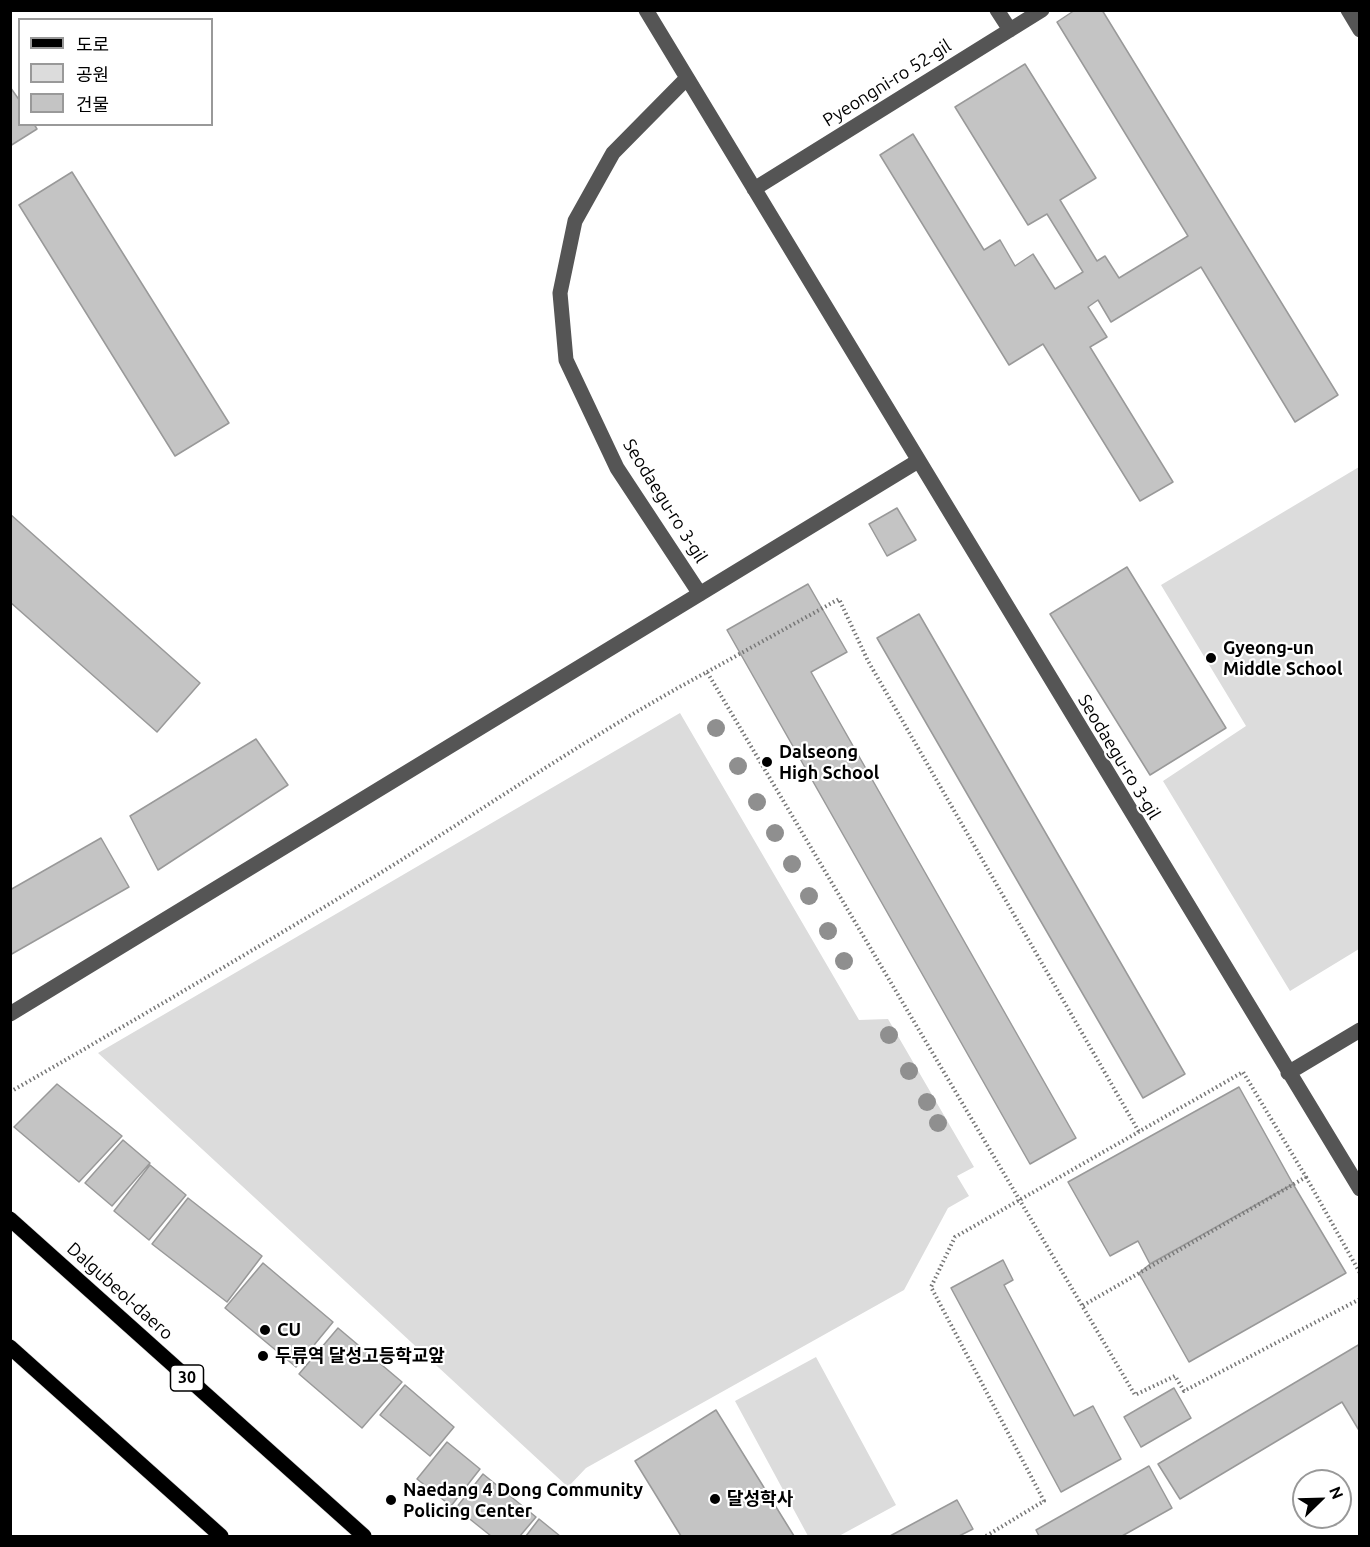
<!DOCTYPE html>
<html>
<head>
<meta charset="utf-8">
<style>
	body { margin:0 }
	#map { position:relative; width:1370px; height:1547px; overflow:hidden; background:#fff; font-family:Ubuntu,"Noto Sans KR",sans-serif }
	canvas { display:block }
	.frame { position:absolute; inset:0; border:12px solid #000; pointer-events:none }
	.legend { position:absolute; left:18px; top:18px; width:195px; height:108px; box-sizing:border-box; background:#fff; border:2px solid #999; margin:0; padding:8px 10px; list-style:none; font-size:18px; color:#000 }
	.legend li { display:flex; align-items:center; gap:12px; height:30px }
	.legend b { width:30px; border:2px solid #999 }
	.north { position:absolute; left:1292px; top:1469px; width:60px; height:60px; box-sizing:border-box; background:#fff; border:2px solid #999; border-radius:50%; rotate:67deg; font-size:16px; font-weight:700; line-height:24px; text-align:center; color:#000 }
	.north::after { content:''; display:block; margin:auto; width:21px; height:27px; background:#000; clip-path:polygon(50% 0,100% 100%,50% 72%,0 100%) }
</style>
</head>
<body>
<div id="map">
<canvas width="1370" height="1547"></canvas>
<div class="frame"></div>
<ul class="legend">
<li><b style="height:8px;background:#000"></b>도로</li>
<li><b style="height:16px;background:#dcdcdc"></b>공원</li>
<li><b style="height:16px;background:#c4c4c4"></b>건물</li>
</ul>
<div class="north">N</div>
</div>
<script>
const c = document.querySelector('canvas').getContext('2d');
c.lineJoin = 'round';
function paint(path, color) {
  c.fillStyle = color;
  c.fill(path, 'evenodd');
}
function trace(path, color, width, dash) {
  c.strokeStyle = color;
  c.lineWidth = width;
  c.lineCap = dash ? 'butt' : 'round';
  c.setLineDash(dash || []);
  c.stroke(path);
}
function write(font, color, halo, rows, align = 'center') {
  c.font = font + ' Ubuntu,"Noto Sans KR",sans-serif';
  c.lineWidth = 4.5;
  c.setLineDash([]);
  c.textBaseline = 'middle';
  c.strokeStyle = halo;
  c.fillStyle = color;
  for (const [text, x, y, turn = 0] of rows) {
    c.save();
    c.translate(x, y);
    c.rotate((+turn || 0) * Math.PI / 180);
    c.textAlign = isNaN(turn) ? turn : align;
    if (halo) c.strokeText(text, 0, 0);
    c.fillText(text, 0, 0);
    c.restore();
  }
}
paint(new Path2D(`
	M1359 467V949L1290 991 1163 781 1246 726 1161 585Z
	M680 713 859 1020 888 1019 974 1167 957 1176 969 1196 948 1208 904 1290 586 1468 568 1487 98 1053Z
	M816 1357 896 1505 839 1536H808L735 1401Z`), '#dcdcdc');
const building = new Path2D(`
	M1075 10H1102L1338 395 1295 422 1201 267 1111 322 1098 300 1088 307 1107 337 1090 347 1173 482 1140 501 1043 344 1009 365 880 155 913 134 984 250 1000 240 1015 266 1033 254 1055 289 1083 272 1047 214 1028 225 955 107 1025 64 1096 178 1060 200 1097 261 1105 256 1119 278 1188 236 1057 22Z
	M10 87 20 101V124H34L37 129 10 146Z
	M72 172 229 423 175 456 19 205Z
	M897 508 916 540 887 556 869 524Z
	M10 514 200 683 157 732 10 602Z
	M1127 567 1226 728 1150 775 1050 614Z
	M808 584 847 652 811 672 1076 1138 1030 1164 727 630Z
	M919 614 1185 1074 1143 1098 877 638Z
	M256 739 288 785 158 870 130 816Z
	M101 838 129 887 10 955V890Z
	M57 1084 122 1136 79 1182 14 1127Z
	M1239 1087 1293 1184 1150 1264 1138 1241 1110 1256 1068 1182Z
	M123 1140 150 1163 112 1206 85 1183Z
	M150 1165 186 1195 149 1240 114 1211Z
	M1293 1184 1346 1273 1189 1362 1139 1273 1150 1264Z
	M188 1198 262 1256 227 1302 152 1244Z
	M1003 1260 1013 1280 1004 1285 1074 1416 1093 1406 1121 1459 1061 1492 951 1288Z
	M263 1263 333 1322 296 1367 225 1308Z
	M338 1328 402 1382 362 1428 299 1374Z
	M1360 1344V1432L1342 1402 1180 1499 1158 1464Z
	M405 1385 454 1427 430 1456 380 1415Z
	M1174 1388 1191 1418 1141 1447 1124 1417Z
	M716 1410 794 1536H681L635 1461Z
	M447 1442 480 1469 451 1506 417 1479Z
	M1149 1466 1172 1508 1122 1536H1039L1036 1530Z
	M483 1474 536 1517 520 1536H491L456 1508Z
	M957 1500 973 1529 959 1536H890Z
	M539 1519 560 1536H526Z`);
paint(building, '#c4c4c4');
trace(building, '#999', 1.5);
const major = new Path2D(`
	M10 1219 364 1536
	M10 1347 221 1536`);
trace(major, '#dbdbdb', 16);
trace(new Path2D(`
	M707 672 839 599 868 661 1139 1132
	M10 1092C135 1020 259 947 382 872 490 805 595 732 707 672L1135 1395 1175 1376 1184 1391 1360 1299
	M1306 1177 1360 1273
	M986 1536 1044 1501 931 1287 955 1237 1243 1072 1306 1177 1082 1306`), '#777', 4, [1.5, 3]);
trace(new Path2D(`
	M646 10 1360 1189
	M997 10 1010 30
	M1348 10 1360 30
	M687 78 613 153 575 221 560 293 566 360 617 468 700 594
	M754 189 1042 10
	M10 1014 918 461
	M1288 1073 1360 1030`), '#555', 15);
trace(major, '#000', 15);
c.fillStyle = '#8f8f8f';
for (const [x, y] of [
	[716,728],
	[738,766],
	[757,802],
	[775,833],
	[792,864],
	[809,896],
	[828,931],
	[844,961],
	[889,1035],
	[909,1071],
	[927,1102],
	[938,1123]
]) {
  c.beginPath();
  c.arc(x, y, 9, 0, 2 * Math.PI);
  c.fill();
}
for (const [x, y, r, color] of [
	[1211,658,6,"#000"],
	[767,762,6,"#000"],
	[265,1330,6,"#000"],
	[263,1356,6,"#000"],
	[715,1499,6,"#000"],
	[391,1500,6,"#000"]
]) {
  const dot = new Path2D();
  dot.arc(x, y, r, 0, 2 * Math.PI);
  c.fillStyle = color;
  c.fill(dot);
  trace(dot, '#fff', 2);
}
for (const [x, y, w] of [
	[187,1378,33]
]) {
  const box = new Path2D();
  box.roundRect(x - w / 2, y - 13, w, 26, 4.5);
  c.fillStyle = '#fff';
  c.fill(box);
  trace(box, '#000', 1.5);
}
write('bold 16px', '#000', null, [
	["30",187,1378]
]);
write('18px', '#000', '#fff', [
	["Pyeongni-ro 52-gil",887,83,-32],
	["Seodaegu-ro 3-gil",665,501,58],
	["Seodaegu-ro 3-gil",1119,757,59],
	["Dalgubeol-daero",120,1291,42]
]);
write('bold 18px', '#000', '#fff', [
	["Gyeong-un",1223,648],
	["Middle School",1223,669],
	["Dalseong",779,752],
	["High School",779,773],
	["CU",277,1330],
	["두류역 달성고등학교앞",275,1356],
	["Naedang 4 Dong Community",403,1490],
	["Policing Center",403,1511],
	["달성학사",727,1499]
], 'left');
</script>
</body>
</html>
